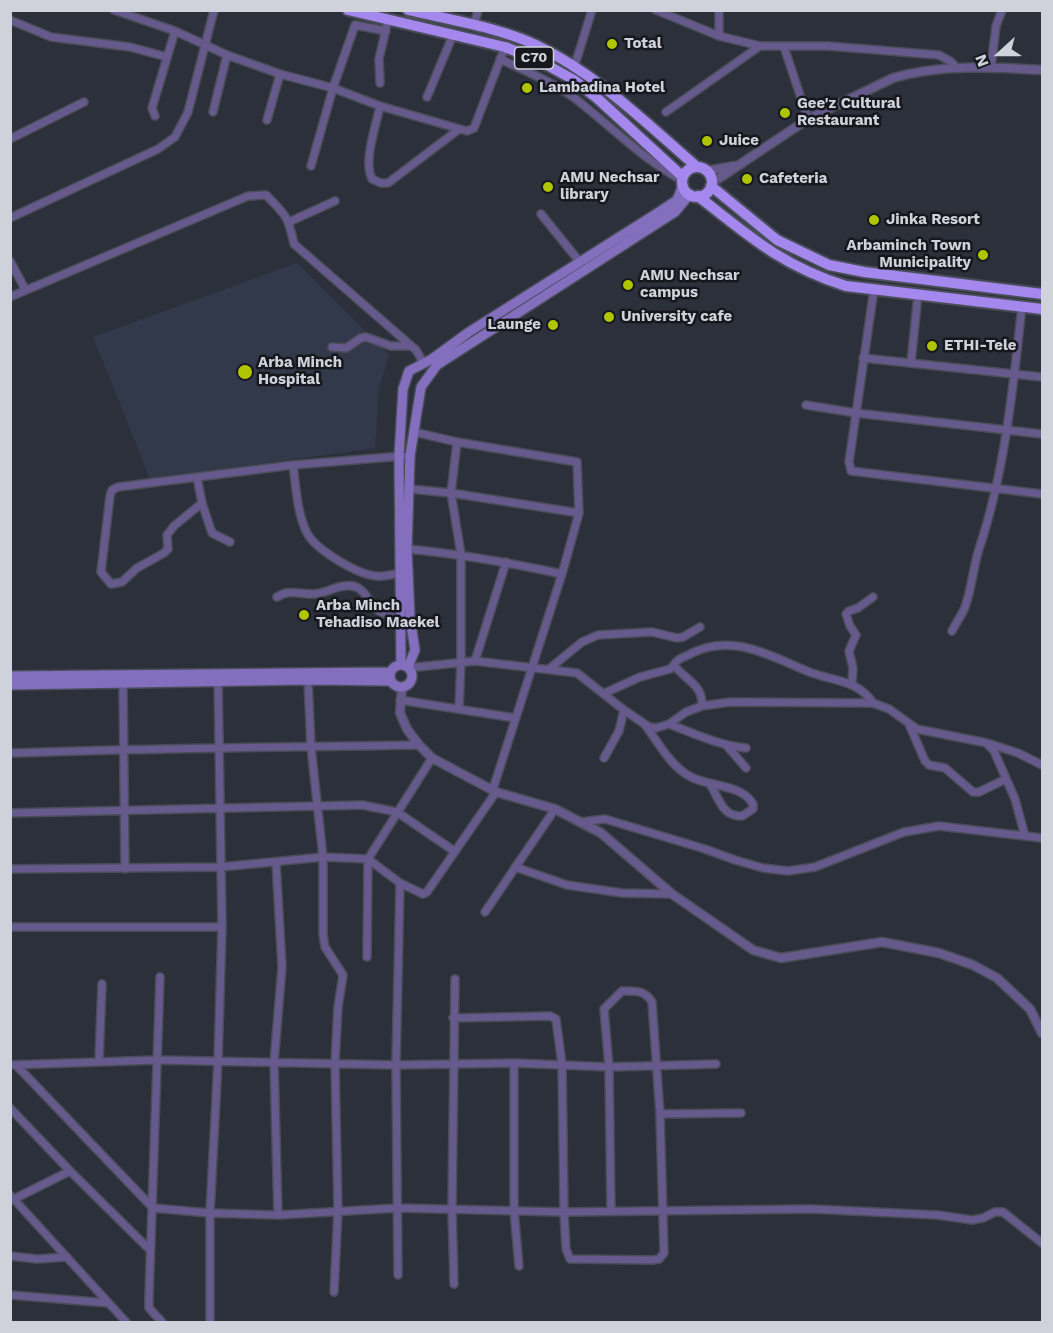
<!DOCTYPE html>
<html>
<head>
<meta charset="utf-8">
<style>
	body { margin:0 }
	#map { position:relative; width:1053px; height:1333px; overflow:hidden; background:#2b303b; font-family:"Work Sans",sans-serif }
	canvas { display:block }
	.frame { position:absolute; inset:0; border:12px solid #cfd2da; pointer-events:none }
	.north { position:absolute; left:969px; top:24px; width:60px; height:60px; -webkit-text-stroke:4px #16181d; paint-order:stroke; rotate:249deg; font-size:16px; font-weight:700; line-height:24px; text-align:center; color:#cfd2da }
	.north::after { content:''; display:block; margin:auto; width:21px; height:27px; background:#cfd2da; clip-path:polygon(50% 0,100% 100%,50% 72%,0 100%) }
</style>
</head>
<body>
<div id="map">
<canvas width="1053" height="1333"></canvas>
<div class="frame"></div>
<div class="north">N</div>
</div>
<script>
const c = document.querySelector('canvas').getContext('2d');
c.lineJoin = 'round';
function paint(path, color) {
  c.fillStyle = color;
  c.fill(path, 'evenodd');
}
function trace(path, color, width, dash) {
  c.strokeStyle = color;
  c.lineWidth = width;
  c.lineCap = dash ? 'butt' : 'round';
  c.setLineDash(dash || []);
  c.stroke(path);
}
function write(font, color, halo, rows, align = 'center') {
  c.font = font + ' "Work Sans",sans-serif';
  c.lineWidth = 5;
  c.setLineDash([]);
  c.textBaseline = 'middle';
  c.strokeStyle = halo;
  c.fillStyle = color;
  for (const [text, x, y, turn = 0] of rows) {
    c.save();
    c.translate(x, y);
    c.rotate((+turn || 0) * Math.PI / 180);
    c.textAlign = isNaN(turn) ? turn : align;
    if (halo) c.strokeText(text, 0, 0);
    c.fillText(text, 0, 0);
    c.restore();
  }
}
paint(new Path2D(`
	M297 263 389 355 379 388 375 448 150 479 93 337Z`), '#32394a');
const minor = new Path2D(`
	M114 10 175 31 227 55 280 74 333 88 380 106 467 131 474 128 505 47
	M656 10 719 36 760 46H828L939 55 950 61 957 68
	M719 10V36
	M10 20 51 37 130 47 167 57
	M474 26 478 10
	M784 47 808 119
	M500 59C525 71 551 81 573 97 610 125 642 159 683 181
	M991 67 996 26 1002 10
	M574 68 592 10
	M380 83 379 59 388 20
	M427 97 453 35
	M380 106C376 126 363 161 372 179L381 183H388L458 130
	M213 112 227 55
	M666 112 760 46
	M155 116 152 108 175 31
	M267 120 280 74
	M10 139 84 102
	M311 166 333 88 355 25 386 31
	M541 214 579 261
	M10 218 158 149 175 137 188 112 214 10
	M289 222 335 201
	M10 261 25 289
	M874 289 849 462 851 471 1042 494
	M10 297 248 196 266 195C286 215 288 216 294 244L416 350 423 362
	M332 347 346 348 361 338 366 337 391 346H409
	M863 358 1042 377
	M911 363 918 294
	M806 405 856 413 1042 434
	M414 432 457 442 577 462 579 513 562 574 493 789
	M457 442 451 493 461 554V661L459 708
	M293 465C296 487 297 513 307 533 316 550 358 575 377 576 384 577 393 574 400 573
	M197 477 202 503 212 533 230 542
	M410 489 451 493 579 513
	M202 503 174 526 167 535 168 549 164 553 137 568 122 582 111 584 101 572 110 496 112 490 118 487 293 465 403 456
	M407 549C460 554 511 563 562 574
	M277 597C289 589 299 594 313 594 324 594 334 587 344 586 363 583 366 598 376 609 380 613 394 617 401 621
	M952 631C956 623 962 615 965 607 972 588 973 568 979 549 1005 471 1013 388 1022 306
	M475 661 506 562
	M674 665C686 681 703 684 702 706
	M408 668 475 661 577 673 624 710 649 727 656 728 669 724 686 712 702 706 730 702 873 703 889 709 917 729 987 743 1018 753 1042 765
	M549 669 582 642 598 635 652 632 677 638 683 637 700 627
	M308 680 311 747 323 857V934L325 947 343 975 338 1007 335 1063 338 1211 334 1292
	M123 683 125 869
	M852 684 853 668 849 651 856 635 850 626 846 614 849 611 858 608 873 597
	M605 693 640 677 670 669C673 667 674 664 676 662 679 658 688 656 692 653 735 632 773 658 812 673 835 681 859 681 873 703
	M400 700 515 718
	M669 724C695 734 718 745 746 748
	M909 724 925 761 929 765 945 768 973 792H979L1006 779
	M645 725C658 742 671 767 691 777 710 787 742 784 753 804V809L742 816C722 817 719 798 710 784
	M988 745 994 751 1015 799 1025 836
	M727 746 746 768
	M10 753C146 748 283 747 419 745
	M604 758 619 731 624 710
	M10 813 362 805 397 812 454 851
	M581 822 605 819 705 849 735 860 763 868 788 871 815 867 904 832 939 826 1042 838
	M276 862 282 967 274 1062 278 1215
	M515 867 567 885 622 893 672 894
	M10 869 221 867 323 857 368 859 400 883 423 894 427 892 496 792
	M485 912 555 809
	M10 927H222
	M367 957 368 859 432 758
	M160 977 149 1296V1308L162 1322
	M453 1018 550 1016 556 1019 562 1064 564 1212 566 1249 570 1259 652 1260 659 1259 664 1253 660 1114 652 1002C645 990 635 991 622 991L604 1009 609 1067 611 1211
	M99 1061 102 984
	M514 1063V1211L519 1266
	M10 1065 157 1060 396 1065 514 1063 609 1067 716 1064
	M16 1065 153 1208 210 1213 278 1215 398 1208 564 1212 811 1209 938 1215 972 1220 983 1218 995 1212H1003L1042 1243
	M10 1108 70 1171 150 1250
	M660 1114 741 1113
	M10 1195 126 1322
	M14 1199 70 1171
	M10 1256 37 1259 67 1257
	M398 1275 396 1065 400 883
	M454 1284 452 1209 455 979
	M10 1295 108 1303
	M210 1322V1213L218 1061 222 927 218 677`);
const tertiary = new Path2D(`
	M707 171 734 166
	M712 183 808 119 893 78C940 64 993 67 1042 70
	M402 688 400 713 407 729 419 745 432 758 496 792 555 809 601 833 672 894 753 950 781 958 882 942 939 953 973 965 997 978 1030 1009 1042 1033`);
const secondary = new Path2D(`
	M390 676a11 11 0 1 1 22 0a11 11 0 1 1-22 0Z
	M401 665 399 456 403 389 409 371 432 359 469 332 662 210 677 200 683 185
	M408 667 415 650 410 618 407 549 410 456 421 387 437 365 675 212 690 194
	M10 676 390 672
	M10 685 308 680 390 681`);
const trunk = new Path2D(`
	M348 10 505 47 538 60 574 80 597 98 683 177
	M408 10C450 20 497 27 536 45 597 74 646 123 697 167
	M682 182a15 15 0 1 1 30 0a15 15 0 1 1-30 0Z
	M711 186 777 240 829 265 864 272 1042 294
	M698 196C749 236 782 266 846 286L1042 309`);
trace(minor, '#494d58', 10);
trace(tertiary, '#494d58', 11);
trace(secondary, '#494d58', 12);
trace(trunk, '#494d58', 14);
trace(minor, '#66598b', 7);
trace(tertiary, '#66598b', 8);
trace(secondary, '#846ebe', 9);
trace(trunk, '#a488ee', 10);
for (const [x, y, r, color] of [
	[612,44,6,"#b0c502"],
	[527,88,6,"#b0c502"],
	[785,113,6,"#b0c502"],
	[707,141,6,"#b0c502"],
	[747,179,6,"#b0c502"],
	[548,187,6,"#b0c502"],
	[874,220,6,"#b0c502"],
	[983,255,6,"#b0c502"],
	[628,285,6,"#b0c502"],
	[609,317,6,"#b0c502"],
	[553,325,6,"#b0c502"],
	[932,346,6,"#b0c502"],
	[245,372,8,"#b0c502"],
	[304,615,6,"#b0c502"]
]) {
  const dot = new Path2D();
  dot.arc(x, y, r, 0, 2 * Math.PI);
  c.fillStyle = color;
  c.fill(dot);
  trace(dot, '#16181d', 2);
}
for (const [x, y, w] of [
	[534,58,39]
]) {
  const box = new Path2D();
  box.roundRect(x - w / 2, y - 11, w, 22, 4.5);
  c.fillStyle = '#16181d';
  c.fill(box);
  trace(box, '#cfd2da', 1.5);
}
write('bold 14px', '#cfd2da', null, [
	["C70",534,58]
]);
write('bold 15px', '#cfd2da', '#16181d', [
	["Total",624,44],
	["Lambadina Hotel",539,88],
	["Gee'z Cultural",797,104],
	["Restaurant",797,121],
	["Juice",719,141],
	["AMU Nechsar",560,178],
	["library",560,195],
	["Cafeteria",759,179],
	["Jinka Resort",886,220],
	["Arbaminch Town",971,246,"right"],
	["Municipality",971,263,"right"],
	["AMU Nechsar",640,276],
	["campus",640,293],
	["University cafe",621,317],
	["Launge",541,325,"right"],
	["ETHI-Tele",944,346],
	["Arba Minch",258,363],
	["Hospital",258,380],
	["Arba Minch",316,606],
	["Tehadiso Maekel",316,623]
], 'left');
</script>
</body>
</html>
